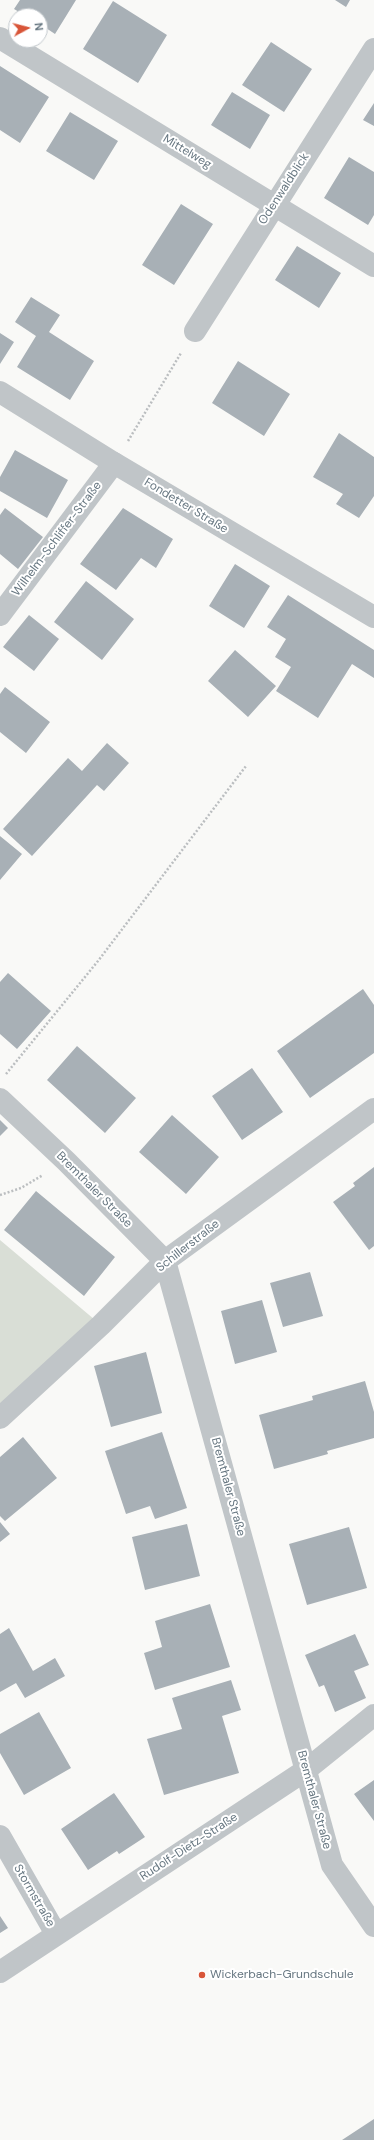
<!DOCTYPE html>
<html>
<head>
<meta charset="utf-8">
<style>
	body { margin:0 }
	#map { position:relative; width:374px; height:2140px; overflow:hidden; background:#f9f9f7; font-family:"DM Sans",sans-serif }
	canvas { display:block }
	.north { position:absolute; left:8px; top:8px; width:40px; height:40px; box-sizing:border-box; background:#fff; border:1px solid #c2c8cc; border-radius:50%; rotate:83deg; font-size:11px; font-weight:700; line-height:16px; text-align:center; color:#667680 }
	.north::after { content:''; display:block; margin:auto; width:14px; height:18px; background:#d85538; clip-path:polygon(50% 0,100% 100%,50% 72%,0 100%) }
</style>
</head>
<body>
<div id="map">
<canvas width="374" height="2140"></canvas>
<div class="north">N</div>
</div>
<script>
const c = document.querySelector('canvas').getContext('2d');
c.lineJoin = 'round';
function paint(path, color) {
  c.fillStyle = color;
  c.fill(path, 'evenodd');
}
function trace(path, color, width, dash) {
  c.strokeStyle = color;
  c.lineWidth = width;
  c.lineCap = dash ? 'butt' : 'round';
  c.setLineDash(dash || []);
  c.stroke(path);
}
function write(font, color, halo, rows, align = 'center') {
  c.font = font + ' "DM Sans",sans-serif';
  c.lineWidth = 4;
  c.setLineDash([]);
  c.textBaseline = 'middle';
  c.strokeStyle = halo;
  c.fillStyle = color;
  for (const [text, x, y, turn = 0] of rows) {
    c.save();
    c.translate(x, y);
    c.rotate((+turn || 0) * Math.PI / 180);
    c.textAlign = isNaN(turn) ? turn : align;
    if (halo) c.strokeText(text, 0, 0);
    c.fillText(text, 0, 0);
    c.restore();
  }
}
paint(new Path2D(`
	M0 1240 101 1325 0 1418Z`), '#d9ded6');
paint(new Path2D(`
	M20 0H76L55 34 40 24V16H26L14 9Z
	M335 0H350L346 7Z
	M113 1 167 35 138 83 83 49Z
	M271 42 312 69 284 112 242 85Z
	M0 66 49 97 20 143 0 130Z
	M232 92 270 115 250 149 211 125Z
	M374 103V126L363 120Z
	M70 112 118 141 94 180 46 151Z
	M349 157 374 172V215L368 225 324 198Z
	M181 204 213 224 174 285 142 265Z
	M297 246 341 273 319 308 275 280Z
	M31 297 60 315 49 332 94 361 70 400 17 367 36 336 15 322Z
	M0 333 14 342 0 364Z
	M238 361 290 394 264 436 212 403Z
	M339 433 374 457V496L359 518 336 504 343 494 313 477Z
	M15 450 68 480 47 518 0 491V477Z
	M5 508 43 537 18 569 0 554V515Z
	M123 508 173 539 156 568 141 558 116 590 80 564Z
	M235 564 270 586 244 628 209 606Z
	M86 581 134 619 102 660 54 622Z
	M288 595 374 650V678L352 664 318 718 276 691 291 667 275 657 286 639 267 627Z
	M29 615 59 639 34 671 3 647Z
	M235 650 276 686 248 717 208 681Z
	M5 687 50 722 26 753 0 732V694Z
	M107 743 129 763 104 791 97 785 32 856 3 829 68 758 82 771Z
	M0 836 22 854 0 880Z
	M8 973 51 1011 17 1049 0 1034V982Z
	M363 989 374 1005V1053L310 1098 277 1051Z
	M77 1046 136 1098 105 1133 47 1080Z
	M252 1068 283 1112 242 1140 212 1096Z
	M172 1115 219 1157 186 1194 139 1152Z
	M0 1120 8 1128 0 1136Z
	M374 1167V1246L369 1250 333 1202 355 1186 353 1183Z
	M36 1191 115 1257 84 1296 4 1230Z
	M310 1272 323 1316 283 1327 270 1283Z
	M262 1300 277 1352 235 1364 221 1311Z
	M146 1352 162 1413 111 1427 94 1366Z
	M365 1381 374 1412V1438L327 1451 328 1454 274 1469 259 1415 313 1400 312 1396Z
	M162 1432 187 1508 155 1519 150 1506 126 1514 105 1451Z
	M23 1437 57 1478 5 1521 0 1516V1457Z
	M0 1522 10 1534 0 1542Z
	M187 1524 200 1576 145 1590 132 1537Z
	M349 1527 367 1588 307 1605 289 1544Z
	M210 1604 230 1667 155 1690 144 1653 162 1647 155 1621Z
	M9 1628 33 1671 55 1658 65 1676 25 1698 16 1683 0 1692V1634Z
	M355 1634 369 1665 354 1671 366 1698 335 1712 324 1685 319 1687 305 1655Z
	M231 1680 241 1710 222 1716 239 1773 164 1795 147 1739 182 1729 172 1698Z
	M39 1712 71 1768 24 1795 0 1753V1734Z
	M374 1780V1821L354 1794Z
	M114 1793 145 1837 119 1854 117 1851 88 1870 61 1829Z
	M0 1916 8 1928 0 1933Z
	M374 2119V2140H342Z`), '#a8b0b6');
trace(new Path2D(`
	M128 441 181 353
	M6 1074 98 961 246 766
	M0 1195 21 1188 43 1175`), '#bbbec0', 2.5, [2, 2]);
trace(new Path2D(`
	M0 38 374 266
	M195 331 374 49
	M0 615 114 463
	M0 1099 66 1161 165 1261 332 1865 374 1926
	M0 1418 101 1325 165 1261 374 1109
	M0 1836 56 1934
	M0 1972 306 1770 374 1715`), '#c0c5c8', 22);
trace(new Path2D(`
	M0 392 114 463 374 617`), '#c0c5c8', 22);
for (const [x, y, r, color] of [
	[202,1975,4,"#d85538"]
]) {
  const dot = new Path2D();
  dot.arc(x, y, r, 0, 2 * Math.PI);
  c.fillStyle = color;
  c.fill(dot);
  trace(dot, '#fff', 1.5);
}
write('12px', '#667680', '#fff', [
	["Mittelweg",187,152,31],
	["Odenwaldblick",284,189,-57],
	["Fondetter Straße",186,506,31],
	["Wilhelm-Schliffer-Straße",57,539,-53],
	["Bremthaler Straße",94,1190,45],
	["Schillerstraße",188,1246,-38],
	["Bremthaler Straße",228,1487,75],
	["Bremthaler Straße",314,1800,75],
	["Rudolf-Dietz-Straße",189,1847,-33],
	["Stormstraße",34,1896,60]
]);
write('12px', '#667680', '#fff', [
	["Wickerbach-Grundschule",210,1975]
], 'left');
</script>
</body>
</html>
